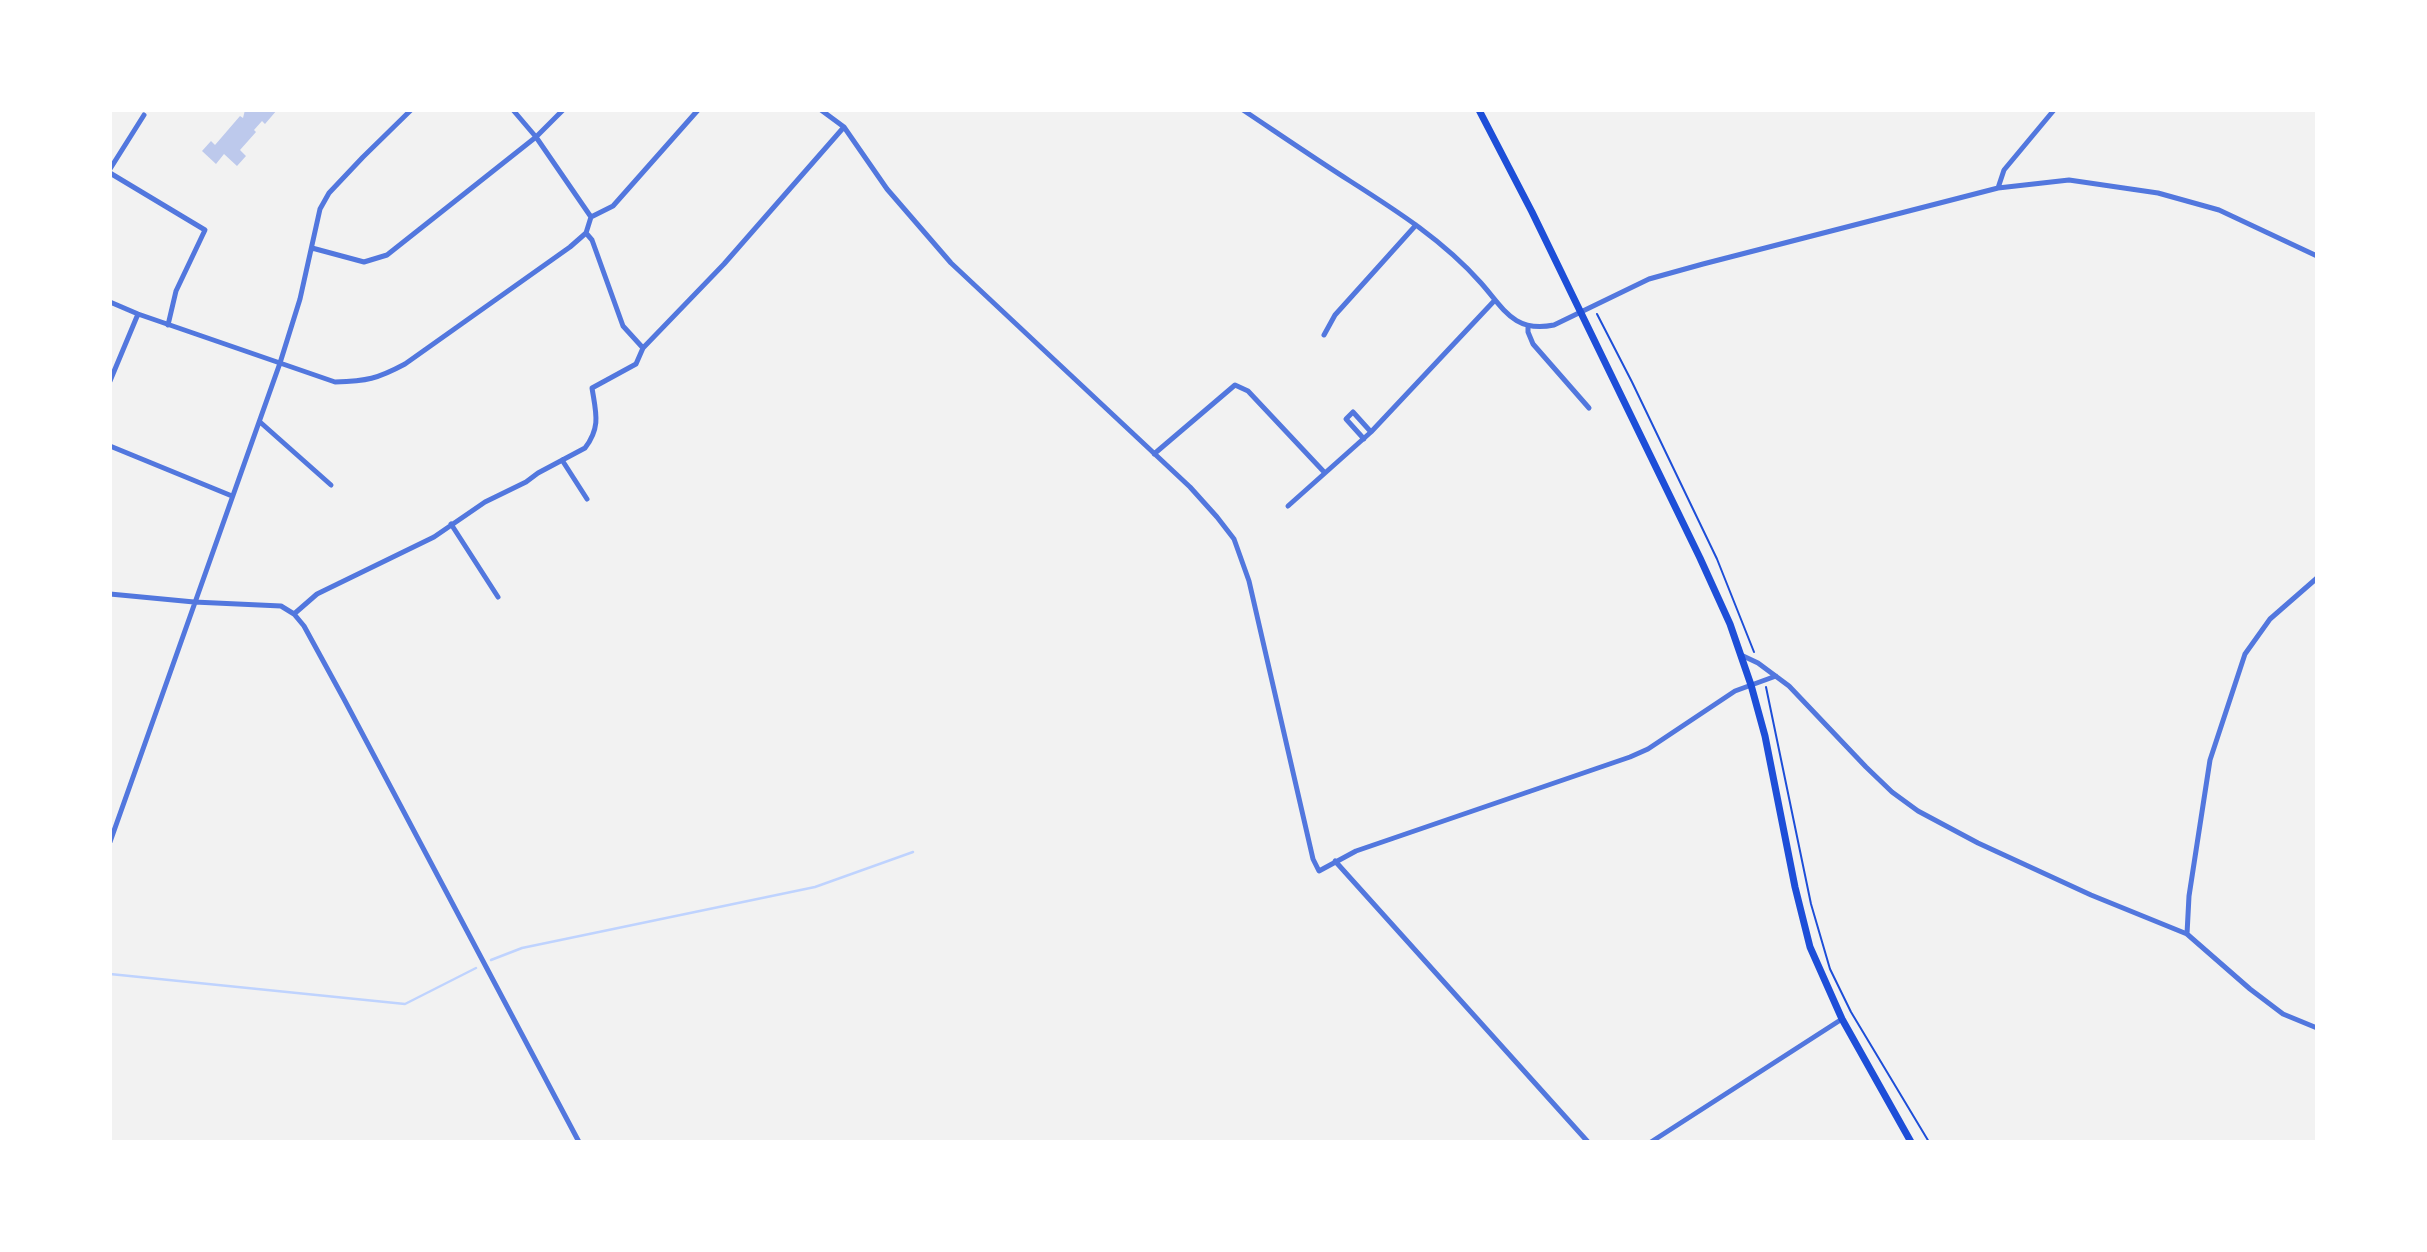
<!DOCTYPE html>
<html>
<head>
<meta charset="utf-8">
<style>
	body { margin:0 }
	#map { position:relative; width:2427px; height:1252px; overflow:hidden; background:#f2f2f2; font-family:"Sofia Sans Condensed",sans-serif }
	canvas { display:block }
	.frame { position:absolute; inset:0; border:112px solid #fff; pointer-events:none }
</style>
</head>
<body>
<div id="map">
<canvas width="2427" height="1252"></canvas>
<div class="frame"></div>
</div>
<script>
const c = document.querySelector('canvas').getContext('2d');
c.lineJoin = 'round';
function trace(path, color, width, dash) {
  c.strokeStyle = color;
  c.lineWidth = width;
  c.lineCap = dash ? 'butt' : 'round';
  c.setLineDash(dash || []);
  c.stroke(path);
}
function paint(path, color) {
  c.fillStyle = color;
  c.fill(path, 'evenodd');
}
trace(new Path2D(`
	M491 960 522 948 815 887 913 852
	M110 974 405 1004 476 968`), '#bfd3fe', 2.5);
paint(new Path2D(`
	M245 110H277L265 124 262 121 254 130 256 132 240 150 246 156 237 166 224 154 216 164 202 151 211 141 215 145 240 116 243 118Z`), '#bdc9ec');
trace(new Path2D(`
	M1597 314 1632 382 1717 559 1754 652
	M1766 687 1811 904 1830 969 1851 1012 1929 1142`), '#1d4ed8', 2);
trace(new Path2D(`
	M513 110 536 137 591 217
	M821 110 844 127 887 189 951 263 1190 487 1217 517 1234 539 1249 581 1313 859 1319 871 1356 851 1630 757 1648 749 1735 691 1776 676
	M1243 110C1279 134 1314 158 1350 181 1397 211 1444 241 1481 283 1504 309 1514 333 1554 325L1649 279 1703 264 1998 188 2069 180 2158 193 2219 210 2317 256
	M110 169 144 115
	M110 173 205 230 176 291 168 325
	M1998 188 2004 170 2054 110
	M312 248 364 262 387 255 536 137 563 110
	M110 302 138 314 335 382C367 381 377 379 405 364L570 247 586 233 591 217 613 206 698 110
	M1528 326V332L1533 344 1589 408
	M1324 335 1335 315 1416 225
	M643 348 724 264 844 127
	M110 381 138 314
	M260 422 331 485
	M1364 439 1346 419 1353 412 1371 432
	M110 446 232 496
	M1154 454 1235 385 1248 391 1325 473
	M562 460 587 499
	M1288 506 1371 432 1495 300
	M451 524 498 597
	M110 594 194 602 281 606 294 614 304 626 345 701 579 1142
	M294 614 317 594 434 537 485 502 526 482 538 473 585 448C601 427 596 413 592 388L636 364 643 348 623 326 592 240 586 233
	M1741 655 1758 663 1789 686 1866 767 1892 792 1918 811 1978 843 2091 895 2187 934 2250 989 2283 1014 2317 1028
	M110 842 280 363 300 299 320 209 329 193 363 157 411 110
	M1335 861 1588 1142
	M2187 934 2189 896 2210 760 2245 654 2270 619 2317 578
	M1651 1142 1842 1019`), '#5277de', 5);
trace(new Path2D(`
	M1479 110 1532 212 1700 558 1730 624 1751 685 1765 736 1795 887 1810 947 1842 1019 1911 1142`), '#1d4ed8', 7);
</script>
</body>
</html>
